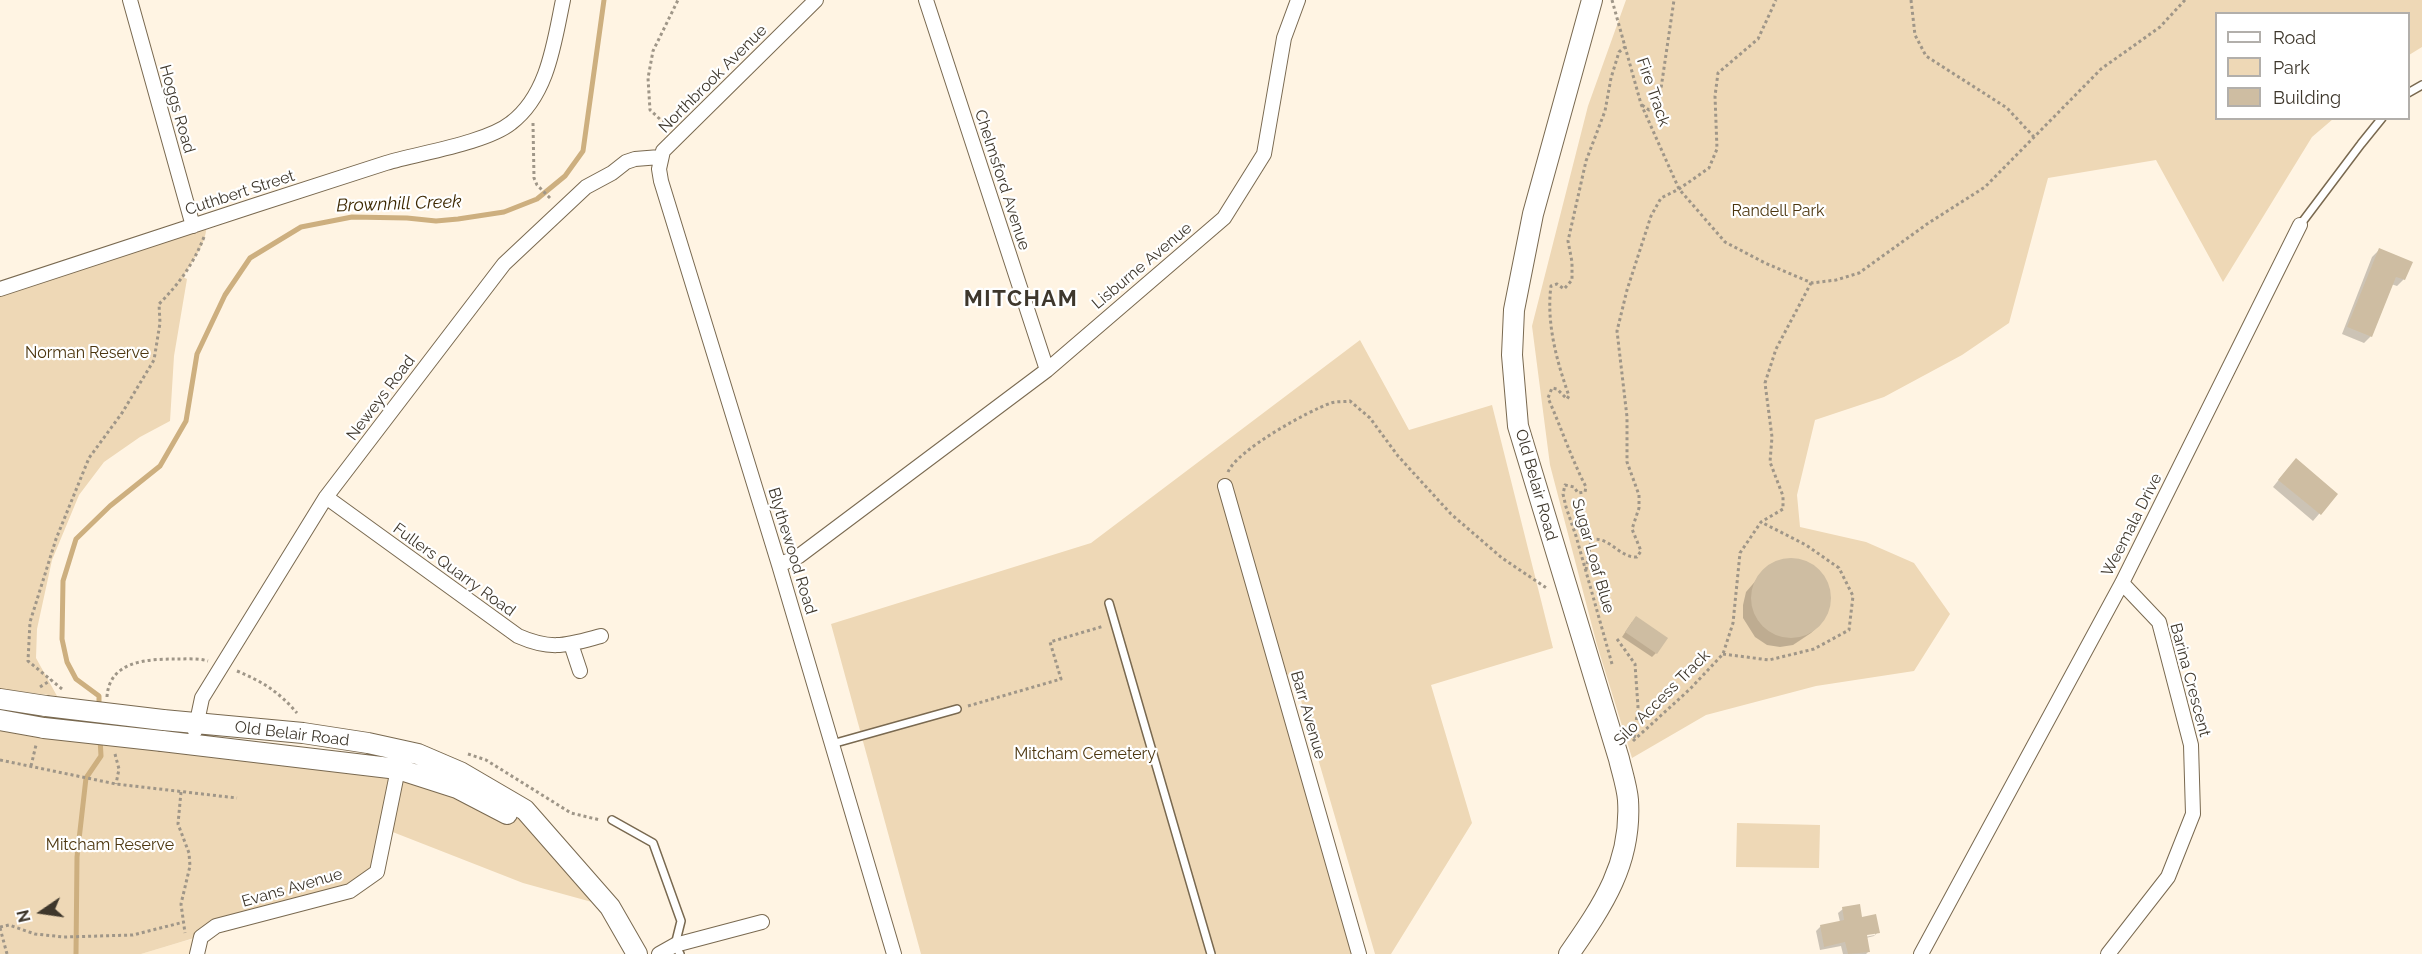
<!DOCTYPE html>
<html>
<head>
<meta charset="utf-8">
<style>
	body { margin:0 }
	#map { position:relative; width:2422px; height:954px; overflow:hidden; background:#fff4e3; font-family:Raleway,sans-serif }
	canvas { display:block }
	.legend { position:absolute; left:2215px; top:12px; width:195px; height:108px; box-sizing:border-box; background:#fff; border:2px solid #b2afab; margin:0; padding:8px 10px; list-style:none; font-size:18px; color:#3e372c }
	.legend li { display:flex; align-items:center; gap:12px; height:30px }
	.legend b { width:30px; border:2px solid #b2afab }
	.north { position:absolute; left:12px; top:882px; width:60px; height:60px; -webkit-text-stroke:4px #fff; paint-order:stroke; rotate:257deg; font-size:16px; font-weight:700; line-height:24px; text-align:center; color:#3e372c }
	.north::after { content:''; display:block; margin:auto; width:21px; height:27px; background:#3e372c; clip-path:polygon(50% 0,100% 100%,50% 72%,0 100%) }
</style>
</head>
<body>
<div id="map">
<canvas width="2422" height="954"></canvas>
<ul class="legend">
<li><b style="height:8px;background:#fff"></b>Road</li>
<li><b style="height:16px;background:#eed8b6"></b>Park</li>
<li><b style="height:16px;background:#cebda2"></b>Building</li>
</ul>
<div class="north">N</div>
</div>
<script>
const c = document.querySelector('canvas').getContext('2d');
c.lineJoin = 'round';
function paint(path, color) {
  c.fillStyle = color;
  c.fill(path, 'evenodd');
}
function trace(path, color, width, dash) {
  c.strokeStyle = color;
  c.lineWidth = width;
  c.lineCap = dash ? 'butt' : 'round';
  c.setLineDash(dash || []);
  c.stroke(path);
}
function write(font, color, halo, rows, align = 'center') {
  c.font = font + ' Raleway,sans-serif';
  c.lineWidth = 4.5;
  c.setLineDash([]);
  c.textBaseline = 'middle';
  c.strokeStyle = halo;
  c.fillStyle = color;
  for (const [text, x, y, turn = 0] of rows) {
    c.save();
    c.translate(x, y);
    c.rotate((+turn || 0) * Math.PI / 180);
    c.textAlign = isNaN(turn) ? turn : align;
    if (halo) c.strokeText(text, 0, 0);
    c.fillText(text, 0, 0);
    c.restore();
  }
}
paint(new Path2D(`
	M201 937 198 954H141L181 942Z`), '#fdebcf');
paint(new Path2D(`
	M1626 0H2422V47L2409 55 2408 14H2216V118L2333 119 2312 137 2223 282 2156 160 2048 178 2009 323 1962 355 1884 397 1815 420 1797 495 1800 527 1866 542 1914 563 1950 614 1914 671 1816 686 1706 715 1632 758 1597 645 1550 465 1532 326 1588 106Z
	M206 222C209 241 192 261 183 277L187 279 174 356 170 421 140 437 104 462 79 495 52 560 37 629 36 658 57 696 0 689V288Z
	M1360 340 1409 430 1492 405 1553 648 1431 685 1472 823 1391 954H1375L1293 673 1273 679 1352 954H921L831 624 1091 543Z
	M0 720 397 769 402 751 525 810 610 907 523 883 385 829 377 872 350 891 141 954H0Z
	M1737 823 1820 825 1819 868 1736 867Z`), '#eed8b6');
paint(new Path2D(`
	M2379 250 2404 279 2397 286 2391 284 2371 336 2364 343 2342 334 2372 257Z
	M2289 467 2336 494 2313 521 2273 487Z
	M1797 560 1809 564 1825 580 1829 593 1828 612 1821 623 1811 633 1793 645 1780 647 1767 645 1755 637 1743 618V605L1746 592 1764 571 1775 563Z
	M1632 622 1656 653 1652 657 1622 637Z
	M1843 909 1861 918 1878 932 1874 936 1866 938 1869 951 1866 954H1843L1841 946 1820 950 1816 931 1821 926 1840 922 1838 913ZM1875 932V935L1860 938 1859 935Z`), '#0003');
trace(new Path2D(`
	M99 708V696L76 679 67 662 62 639 63 581 76 539 110 506 160 466 186 421 197 354 225 295 250 258 301 227 352 217 407 218 436 221 458 219 504 212 537 199 565 176 583 151 604 0
	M76 954 77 857 86 778 101 756 100 738`), '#cdaf7f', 5);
paint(new Path2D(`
	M2379 248 2413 262 2405 280 2396 277 2372 337 2347 327Z
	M2296 458 2338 494 2321 515 2278 480Z
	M1751 598a40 40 0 1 1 80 0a40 40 0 1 1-80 0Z
	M1636 616 1668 638 1657 654 1625 632Z
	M1860 904 1862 917 1876 914 1880 933 1867 935 1870 952 1848 954 1845 942 1824 947 1820 925 1844 920 1842 907Z`), '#cebda2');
const service = new Path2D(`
	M2408 93 2422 85
	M2300 225 2361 144 2382 118
	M1109 603 1211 954
	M832 744 957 709
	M612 820 653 843 681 921 675 945 680 954`);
const minor = new Path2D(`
	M130 0 193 226
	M816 0 663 151 659 169 661 181 779 565 894 954
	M926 0 1047 370
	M0 289C129 247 257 204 386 163 419 153 486 143 511 123 548 95 554 43 563 0
	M1225 486 1359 954
	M326 497 518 636C552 651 567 645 601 636
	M779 565 799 556 1047 370 1224 218 1264 154 1284 38 1298 0
	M571 644 580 671
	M195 731 202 698 326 497 504 264 586 187 612 173 626 162 635 159 660 157
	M197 954 201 937 216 926 350 891 377 872 398 769
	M659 954 675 945 762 922
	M1921 954 2122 583 2300 225
	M2108 954 2168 877 2193 814 2191 745 2159 622 2122 583`);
const secondary = new Path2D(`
	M0 699 46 706
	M0 720 44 728
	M163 720 303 733 368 743 418 754 460 772 525 810 610 907 637 954
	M162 741 398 769 457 788 507 814
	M1569 954C1603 905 1632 863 1628 800 1627 787 1622 772 1619 759L1518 426 1512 355 1514 310 1533 214 1592 0`);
trace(service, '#796950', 10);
trace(minor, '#796950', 16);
trace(secondary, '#796950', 22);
trace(new Path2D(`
	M1612 0 1641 104 1679 189 1725 242 1765 263 1812 283 1836 280 1859 273 1927 224 1985 187 2101 69 2160 27 2185 0
	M1911 0 1915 35 1926 56 2007 108 2034 137
	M1642 105 1649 110 1659 102 1674 0
	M671 122 662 121 650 110 648 78 653 51 678 0
	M533 123 534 178 537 185 552 200
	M1228 472C1237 450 1308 411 1331 403 1337 401 1344 402 1350 401L1370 418 1398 456 1451 514 1502 558 1548 589
	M1586 570 1591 540C1609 535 1619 558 1637 557L1641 551 1632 529 1639 508V495L1627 462V417L1617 331 1627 290 1651 216 1661 198 1679 189 1709 168 1717 149 1715 96 1718 73 1758 39 1776 0
	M1617 639 1635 664 1638 707 1634 739
	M1723 654 1769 660 1814 649 1849 630 1853 596 1839 568 1806 545 1761 522
	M1612 664 1576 536 1566 507 1563 494 1565 485 1574 487 1578 493 1585 492 1586 487C1571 458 1561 427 1548 398L1552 388 1557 389 1567 399 1569 396C1557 362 1546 323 1551 286L1557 284 1564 289 1572 280V262L1568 241 1586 161 1605 111 1611 78 1619 52 1625 47
	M237 671C263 682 278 691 297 713
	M40 687 51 680
	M62 689 28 661 30 622 56 539 89 458 122 413 154 360 160 323 159 304C179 284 194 263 204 237
	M107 697C109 661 147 659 176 659 186 659 198 658 208 661
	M968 706 1061 679 1050 642 1104 626
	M1633 741 1690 689 1723 654 1733 623 1740 553 1761 522 1783 509V496L1770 462 1772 437 1765 383 1776 349 1811 283
	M115 754 119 769 116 784
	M468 754 486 760 571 813 600 820
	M0 760 116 784 237 798
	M31 766 36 745
	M181 792 178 824 189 853 190 866 181 904 185 933
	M0 927 9 925 35 934 64 937 133 935 184 922
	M0 928 7 954`), '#9f9688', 3, [3, 3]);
trace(service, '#fff', 7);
trace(minor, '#fff', 14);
trace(secondary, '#fff', 20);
const secondaryBridge = new Path2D(`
	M46 706 163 720
	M44 728 162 741`);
trace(secondaryBridge, '#796950', 22, []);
trace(secondaryBridge, '#fff', 20);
write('16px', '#3e372c', '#fff', [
	["Northbrook Avenue",713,79,-45],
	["Fire Track",1653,92,71],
	["Hoggs Road",177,109,74],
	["Chelmsford Avenue",1002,180,72],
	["Cuthbert Street",240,193,-18],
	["Lisburne Avenue",1142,266,-40],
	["Neweys Road",381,398,-53],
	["Old Belair Road",1536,485,74],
	["Weemala Drive",2132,525,-63],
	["Blythewood Road",792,551,73],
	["Sugar Loaf Blue",1593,556,74],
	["Fullers Quarry Road",454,570,36],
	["Barina Crescent",2190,680,75],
	["Silo Access Track",1662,698,-45],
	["Barr Avenue",1308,715,74],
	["Old Belair Road",292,734,7],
	["Evans Avenue",292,888,-16]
]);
write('16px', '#4c360f', '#fff', [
	["Randell Park",1778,211],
	["Norman Reserve",87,353],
	["Mitcham Cemetery",1085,754],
	["Mitcham Reserve",110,845]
]);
write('italic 18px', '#3d2800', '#fff', [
	["Brownhill Creek",399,204,-2]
]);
c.letterSpacing = '1.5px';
write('bold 22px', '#3e372c', '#fff', [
	["MITCHAM",1021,299]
]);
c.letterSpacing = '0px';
</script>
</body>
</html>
